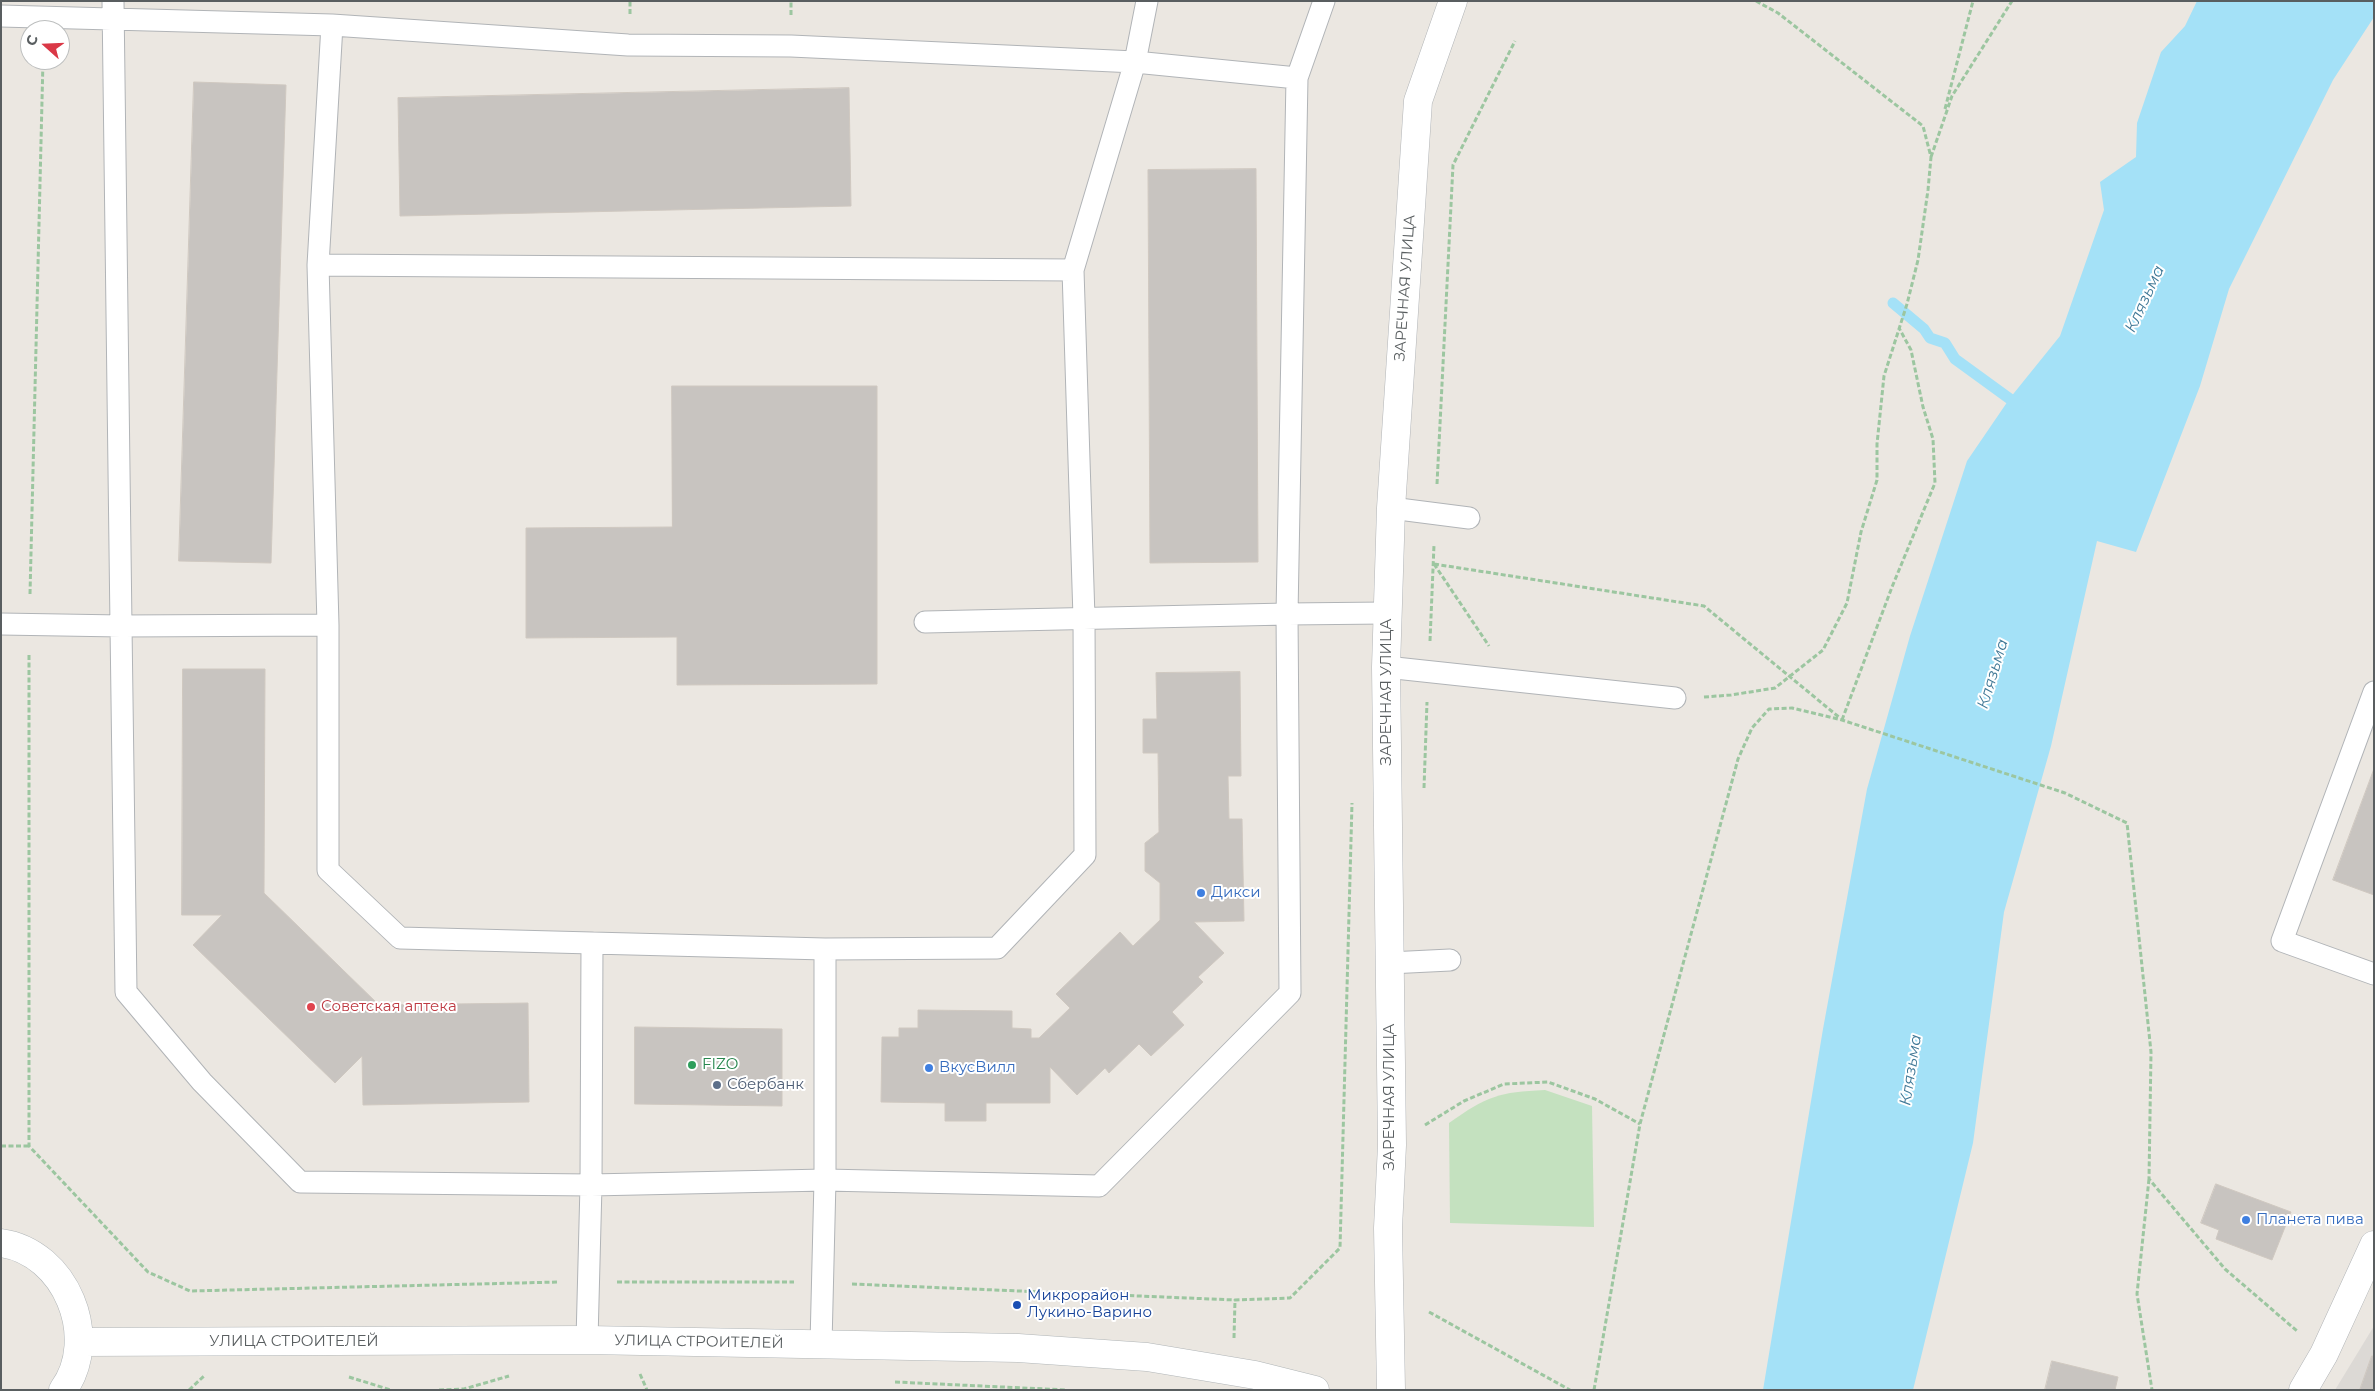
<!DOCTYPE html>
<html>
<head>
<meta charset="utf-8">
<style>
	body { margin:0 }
	#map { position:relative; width:2375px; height:1391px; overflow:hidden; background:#ebe7e1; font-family:Montserrat,sans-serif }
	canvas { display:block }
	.frame { position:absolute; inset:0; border:2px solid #595e60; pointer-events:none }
	.north { position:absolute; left:20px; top:20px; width:50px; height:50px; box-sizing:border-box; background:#fff; border:1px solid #bdbfbf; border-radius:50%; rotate:290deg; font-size:14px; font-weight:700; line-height:20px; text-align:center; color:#595e60 }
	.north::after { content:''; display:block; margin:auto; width:18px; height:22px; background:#da3847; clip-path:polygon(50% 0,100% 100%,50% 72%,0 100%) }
</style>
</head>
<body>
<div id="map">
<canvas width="2375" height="1391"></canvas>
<div class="frame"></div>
<div class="north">С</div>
</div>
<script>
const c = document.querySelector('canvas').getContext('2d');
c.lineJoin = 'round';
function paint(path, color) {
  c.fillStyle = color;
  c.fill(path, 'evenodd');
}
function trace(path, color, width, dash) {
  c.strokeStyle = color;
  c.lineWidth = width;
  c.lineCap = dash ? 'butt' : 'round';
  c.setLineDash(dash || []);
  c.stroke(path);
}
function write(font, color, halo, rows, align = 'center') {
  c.font = font + ' Montserrat,sans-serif';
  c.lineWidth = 4;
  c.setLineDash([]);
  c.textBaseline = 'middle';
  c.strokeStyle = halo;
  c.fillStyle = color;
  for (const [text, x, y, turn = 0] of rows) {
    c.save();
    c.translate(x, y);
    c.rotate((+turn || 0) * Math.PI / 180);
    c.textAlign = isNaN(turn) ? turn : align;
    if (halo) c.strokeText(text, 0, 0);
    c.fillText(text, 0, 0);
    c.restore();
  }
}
paint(new Path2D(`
	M2374 1326V1390H2335Z`), '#dcd9d5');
paint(new Path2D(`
	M1545 1090 1592 1106 1594 1227 1450 1223 1449 1123C1487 1096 1499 1092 1545 1090Z`), '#c4e1bf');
paint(new Path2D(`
	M2197 1H2374V17L2333 80 2229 289 2200 386 2136 552 2097 541 2051 746 2004 912 1973 1143 1913 1390H1763L1823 1029 1867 789 1910 636 1967 461 2010 398 2060 336 2104 210 2100 182 2136 157 2137 123 2161 52 2185 26Z`), '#a4e1f7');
trace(new Path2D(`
	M1893 303 1924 329 1930 338 1945 343 1955 359 2021 407`), '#a4e1f7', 11);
const building = new Path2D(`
	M194 82 286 85 271 563 179 561Z
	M849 88 851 206 400 216 398 98Z
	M1256 169 1258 562 1150 563 1148 170Z
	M672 386H877V684L677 685V637L526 638V528L672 527Z
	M183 669H265L264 893 379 1005 528 1003 529 1102 363 1105 362 1056 335 1083 193 945 222 915H182Z
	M1240 672 1241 776H1228L1229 819H1242L1244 921 1194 922 1224 953 1198 977 1203 982 1172 1012 1184 1025 1151 1056 1139 1044 1109 1073 1105 1068 1077 1095 1050 1067V1103H986V1121H945V1103L881 1102 882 1037H899V1028H918V1010L1012 1011V1028L1031 1029V1038H1039L1070 1008 1056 994 1120 932 1133 946 1160 920V883L1145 871V843L1159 832 1158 753H1143V719H1157L1156 673Z
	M2374 769V895L2333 880Z
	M635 1027 782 1029V1106L635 1104Z
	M2216 1184 2291 1212 2272 1260 2216 1239 2219 1230 2201 1223Z
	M2372 1356H2374V1390H2360Z
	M2052 1361 2118 1377 2115 1390H2045Z`);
paint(building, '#c8c4c0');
trace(building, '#cfc8c0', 1);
const lane = new Path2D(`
	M1324 1 1297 78 1287 614 1386 613
	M1 16 332 25 628 45 791 46 1135 62 1297 78
	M318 265 1073 270
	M1391 508 1469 518
	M1 624 121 626 113 1
	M328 625 318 265 332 25
	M1386 667 1675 698
	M2374 692 2282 941 2374 974
	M592 943 825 949
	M1389 963 1450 960
	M587 1340 591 1185 592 943 400 938 328 870V625L121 626 126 992 202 1082 300 1182 591 1185 825 1180 1099 1186 1290 993 1287 614 925 622
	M821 1344 825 1180V949L997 948 1085 855 1084 618 1073 270 1135 62 1147 1`);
const street = new Path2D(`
	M1391 1390 1388 1228 1392 1145 1386 667 1391 508 1418 101 1453 1
	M2303 1390 2324 1354 2374 1245`);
const secondary = new Path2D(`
	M1 1243C66 1252 101 1338 63 1390
	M79 1342 587 1340 1018 1348 1147 1357 1255 1375 1315 1390`);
trace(lane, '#b1b4b7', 23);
trace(street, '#b1b4b7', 29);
trace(secondary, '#b0b5b7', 29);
trace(new Path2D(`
	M630 14V1
	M791 15V1
	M1945 109 1973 1
	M1931 157 1952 96 2012 1
	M1437 484 1453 165 1515 41
	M1434 564 1704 606 1840 718
	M1434 564 1489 646
	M30 594 43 60
	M1430 641 1434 545
	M29 655V1146L148 1272 190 1291 559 1282
	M1704 697 1731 695 1775 688 1823 650 1847 603 1861 532 1877 480V444L1884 376 1907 304 1918 260 1928 190 1931 157 1923 126 1778 13 1756 1
	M1842 720 1892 587 1935 483 1933 439 1923 407 1911 350 1899 328
	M1424 788 1427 702
	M1425 1125 1464 1101 1504 1084 1548 1082 1595 1099 1640 1124
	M1 1146H29
	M2149 1179 2137 1294 2152 1390
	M617 1282H794
	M852 1284 1235 1300
	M1429 1312 1570 1390
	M1234 1338 1235 1300 1290 1298 1340 1248 1352 803
	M640 1374 647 1390
	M349 1377 391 1390
	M895 1382 1067 1390
	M189 1390 204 1376
	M439 1390 464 1389 509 1376
	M1594 1390 1640 1124 1738 759 1752 728 1769 709 1792 708 1842 720 2065 793 2127 823 2151 1052 2149 1179 2225 1269 2297 1331`), '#9cc6a0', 3, [5, 2.5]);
trace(lane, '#fff', 21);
trace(street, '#fff', 28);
trace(secondary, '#fff', 28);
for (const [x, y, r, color] of [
	[1201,893,5,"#3f7fe0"],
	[311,1007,5,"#e0444e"],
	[692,1065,5,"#2e9e5b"],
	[929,1068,5,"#3f7fe0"],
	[717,1085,5,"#5c6f8a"],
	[2246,1220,5,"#3f7fe0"],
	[1017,1305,5,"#1a4fb4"]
]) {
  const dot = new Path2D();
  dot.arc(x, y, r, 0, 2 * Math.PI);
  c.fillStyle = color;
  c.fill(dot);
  trace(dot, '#fff', 2);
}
write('15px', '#595e60', '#fff', [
	["ЗАРЕЧНАЯ УЛИЦА",1405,288,-86],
	["ЗАРЕЧНАЯ УЛИЦА",1387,692,-90],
	["ЗАРЕЧНАЯ УЛИЦА",1390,1097,-90],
	["УЛИЦА СТРОИТЕЛЕЙ",294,1342],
	["УЛИЦА СТРОИТЕЛЕЙ",699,1342,1]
]);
write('15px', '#366cbe', '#fff', [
	["Дикси",1211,893],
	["ВкусВилл",939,1068],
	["Планета пива",2256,1220]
], 'left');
write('15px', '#be3a42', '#fff', [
	["Советская аптека",321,1007]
], 'left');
write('15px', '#27864d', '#fff', [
	["FIZO",702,1065]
], 'left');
write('15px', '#4e5e75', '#fff', [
	["Сбербанк",727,1085]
], 'left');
write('15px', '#164399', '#fff', [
	["Микрорайон",1027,1296],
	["Лукино-Варино",1027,1313]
], 'left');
write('italic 16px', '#3f7896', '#fff', [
	["Клязьма",2145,299,-65],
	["Клязьма",1993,674,-73],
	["Клязьма",1911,1070,-81]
]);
</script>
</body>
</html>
